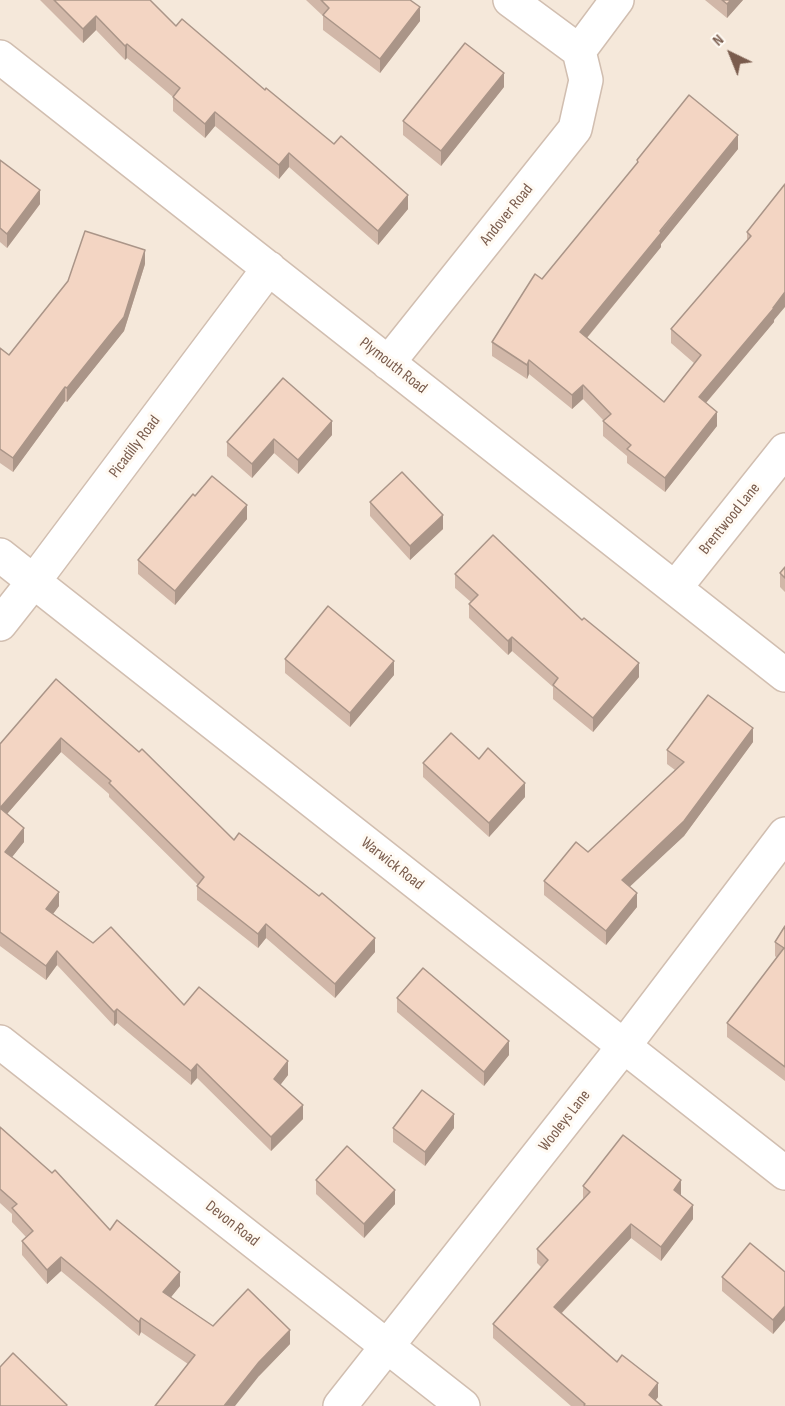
<!DOCTYPE html>
<html>
<head>
<meta charset="utf-8">
<style>
	body { margin:0 }
	#map { position:relative; width:785px; height:1406px; overflow:hidden; background:#fdf6ec; font-family:"Sofia Sans Condensed",sans-serif }
	canvas { display:block }
	.north { position:absolute; left:701px; top:24px; width:60px; height:60px; -webkit-text-stroke:4px #fffaf3; paint-order:stroke; rotate:317deg; font-size:16px; font-weight:700; line-height:24px; text-align:center; color:#7a5c4d }
	.north::after { content:''; display:block; margin:auto; width:21px; height:27px; background:#7a5c4d; clip-path:polygon(50% 0,100% 100%,50% 72%,0 100%) }
</style>
</head>
<body>
<div id="map">
<canvas width="785" height="1406"></canvas>
<div class="north">N</div>
</div>
<script>
const c = document.querySelector('canvas').getContext('2d');
c.lineJoin = 'round';
function paint(path, color) {
  c.fillStyle = color;
  c.fill(path, 'evenodd');
}
function trace(path, color, width, dash) {
  c.strokeStyle = color;
  c.lineWidth = width;
  c.lineCap = dash ? 'butt' : 'round';
  c.setLineDash(dash || []);
  c.stroke(path);
}
function write(font, color, halo, rows, align = 'center') {
  c.font = font + ' "Sofia Sans Condensed",sans-serif';
  c.lineWidth = 6;
  c.setLineDash([]);
  c.textBaseline = 'middle';
  c.strokeStyle = halo;
  c.fillStyle = color;
  for (const [text, x, y, turn = 0] of rows) {
    c.save();
    c.translate(x, y);
    c.rotate((+turn || 0) * Math.PI / 180);
    c.textAlign = isNaN(turn) ? turn : align;
    if (halo) c.strokeText(text, 0, 0);
    c.fillText(text, 0, 0);
    c.restore();
  }
}
paint(new Path2D(`
	M0 0H785V1406H0Z`), '#f5e8da');
const minor = new Path2D(`
	M510 0 579 51
	M579 51 617 0
	M0 57 785 675
	M388 363 575 129 586 80 579 51
	M0 555 785 1173
	M675 588 785 450
	M0 624 34 581 269 268
	M0 1042 463 1406
	M340 1406 624 1046 785 834`);
trace(minor, '#d1beb0', 36);
trace(minor, '#fff', 33);
paint(new Path2D(`
	M40 0H150L176 26 265 90 408 209 378 245 289 167 279 179 215 126 205 138 173 111V97L127 58 125 60 96 30 83 43Z
	M306 0H410L420 21 380 73 323 30V16Z
	M705 0H743L727 18Z
	M504 87 441 166 403 135V121Z
	M738 149 661 244V247L587 338 664 402 694 363 671 343V329L747 241V232L785 184 774 322 706 403 717 426 665 492 627 463V456L603 436V421H604L583 399 572 409 529 374 527 379 492 356V342L637 164V160Z
	M0 160 40 204 7 248 0 242Z
	M145 264 124 331 67 402 65 401 13 472 0 463V348L9 355Z
	M332 435 298 474 274 453 252 478 227 456V442Z
	M195 496 247 519 175 605 138 574V560Z
	M370 502 443 529 410 560 370 516Z
	M780 573 785 578V592L780 587Z
	M455 574 639 677 593 732 553 699V687L512 651 508 655 469 618V604L471 602 455 588Z
	M285 659 394 675 350 727 285 673Z
	M56 679 234 840 375 952 335 998 266 938 258 948 197 900V886L198 885 109 797V794L61 752 7 814 24 842 12 857 59 906 53 914 93 943 288 1075 280 1085 303 1119 271 1151 197 1078 191 1085 117 1023 114 1026 57 965 46 980 0 946V744Z
	M753 742 684 836 629 886 637 907 606 945 544 895V881L588 852 675 770 667 764V750Z
	M479 759 525 797 489 837 423 777V763Z
	M785 926V1081L727 1037V1023L777 958 775 956V942Z
	M397 998 509 1055 484 1086 397 1012Z
	M0 1127 110 1230 180 1286 171 1297 213 1326 290 1344 259 1376 188 1364 141 1332 139 1336 61 1271 47 1284 22 1255V1241L26 1237 12 1222V1214L0 1203Z
	M393 1128H454L425 1166 393 1142Z
	M316 1180 395 1204 364 1238 316 1194Z
	M583 1186 681 1195V1196L693 1219 661 1261 631 1238 562 1313 658 1397 655 1401 662 1406H571L493 1338V1324L541 1267 537 1263V1249L583 1200Z
	M785 1272V1320L773 1334 722 1291V1277Z`), '#d1b7a8');
paint(new Path2D(`
	M731 0H743L727 18V4Z
	M420 7V21L380 73V59Z
	M96 16V30L83 43V29Z
	M127 44V58L125 60V46Z
	M504 73V87L441 166V151Z
	M215 112V126L205 138V124Z
	M738 135V149L661 244V247L580 346V332Z
	M289 153V167L279 179V165Z
	M40 190V204L7 248V234Z
	M408 195V209L378 245V231Z
	M145 250V264L124 331 67 402V388Z
	M785 292V307L774 320V322L699 411V397Z
	M529 360V374L527 379V365Z
	M583 385V399L572 409V395Z
	M65 387V401L13 472V458Z
	M717 412V426L665 492V478Z
	M332 421V435L298 474V460Z
	M274 439V453L252 478V464Z
	M247 505V519L175 605V591Z
	M443 515V529L410 560V546Z
	M512 637V651L508 655V641Z
	M394 661V675L350 727V713Z
	M639 663V677L593 732V718Z
	M753 728V742L684 836 622 894V880Z
	M61 738V752L0 822V808Z
	M525 783V797L489 837V823Z
	M24 828V842L5 866V852Z
	M59 892V906L46 923V909Z
	M637 893V907L606 945V931Z
	M266 924V938L258 948V934Z
	M375 938V952L335 998V984Z
	M57 951V965L46 980V966Z
	M117 1009V1023L114 1026V1012Z
	M509 1041V1055L484 1086V1072Z
	M288 1061V1075L274 1093V1079Z
	M197 1064V1078L191 1085V1071Z
	M303 1105V1119L271 1151V1137Z
	M454 1114V1128L425 1166V1152Z
	M681 1180V1195L674 1204V1190Z
	M395 1190V1204L364 1238V1224Z
	M693 1205V1219L661 1261V1247Z
	M631 1224V1238L554 1321V1307Z
	M61 1257V1271L47 1284V1270Z
	M180 1272V1286L163 1307V1292Z
	M785 1306V1320L773 1334V1320Z
	M141 1318V1332L139 1336V1322Z
	M290 1330V1344L259 1376 235 1406H224L259 1362Z
	M658 1383V1397L651 1406 649 1395Z`), '#aa9588');
const building = new Path2D(`
	M54 0H150L176 26 182 19 265 90 266 88 334 144 341 136 408 195 378 231 289 153 279 165 215 112 205 124 173 97 180 88 127 44 125 46 96 16 83 29Z
	M321 0H410L420 7 380 59 323 15 329 8Z
	M722 0H731L727 4Z
	M465 43 504 73 441 151 403 121Z
	M689 95 738 135 660 231 661 233 580 332 664 402 701 355 671 329 751 236 747 232 785 184V292L773 308H774L699 397 717 412 665 478 627 449 631 445 603 421 611 414 583 385 572 395 529 360 527 365 492 342 535 274 542 279 638 162 637 160Z
	M0 160 40 190 7 234 0 228Z
	M85 231 145 250 124 317 67 388 65 387 13 458 0 449V348L9 355 68 281Z
	M283 378 332 421 298 460 274 439 252 464 227 442Z
	M402 472 443 515 410 546 370 502Z
	M212 476 247 505 175 591 138 560 193 494 195 496Z
	M493 535 582 620 584 618 639 663 593 718 553 685 558 678 512 637 508 641 469 604 478 595 455 574Z
	M785 567V578L780 573Z
	M328 606 394 661 350 713 285 659Z
	M56 679 139 752 142 749 234 840 239 833 319 896 322 893 375 938 335 984 266 924 258 934 197 886 204 877 109 783 111 781 61 738 0 808V744Z
	M708 695 753 728 684 821 622 880 637 893 606 931 544 881 576 842 588 852 684 762 667 750Z
	M451 733 479 759 488 748 525 783 489 823 423 763Z
	M0 808 24 828 5 852 59 892 46 909 93 943 111 927 184 1005 199 987 288 1061 274 1079 303 1105 271 1137 197 1064 191 1071 117 1009 114 1012 57 951 46 966 0 932Z
	M785 926V1067L727 1023 784 948 775 942Z
	M423 968 509 1041 484 1072 397 998Z
	M422 1090 454 1114 425 1152 393 1128Z
	M0 1127 52 1173 55 1170 110 1230 117 1220 180 1272 163 1292 213 1326 248 1289 290 1330 259 1362 224 1406H155L195 1355 141 1318 139 1322 61 1257 47 1270 22 1241 33 1231 12 1208 17 1204 0 1189Z
	M623 1135 681 1180 674 1190 693 1205 661 1247 631 1224 554 1307 617 1362 622 1355 658 1383 649 1395 662 1406H585L584 1405 585 1404 493 1324 548 1260 537 1249 590 1192 583 1186Z
	M347 1146 395 1190 364 1224 316 1180Z
	M750 1243 785 1272V1306L773 1320 722 1277Z
	M13 1353 67 1405 66 1406H0V1367Z`);
paint(building, '#f3d5c3');
trace(building, '#aa9588', 1.5);
write('16px', '#7a5c4d', '#fffaf3', [
	["Andover Road",507,215,-51],
	["Plymouth Road",393,366,38],
	["Picadilly Road",135,447,-53],
	["Brentwood Lane",730,519,-51],
	["Warwick Road",392,864,38],
	["Wooleys Lane",565,1121,-52],
	["Devon Road",232,1224,38]
]);
</script>
</body>
</html>
